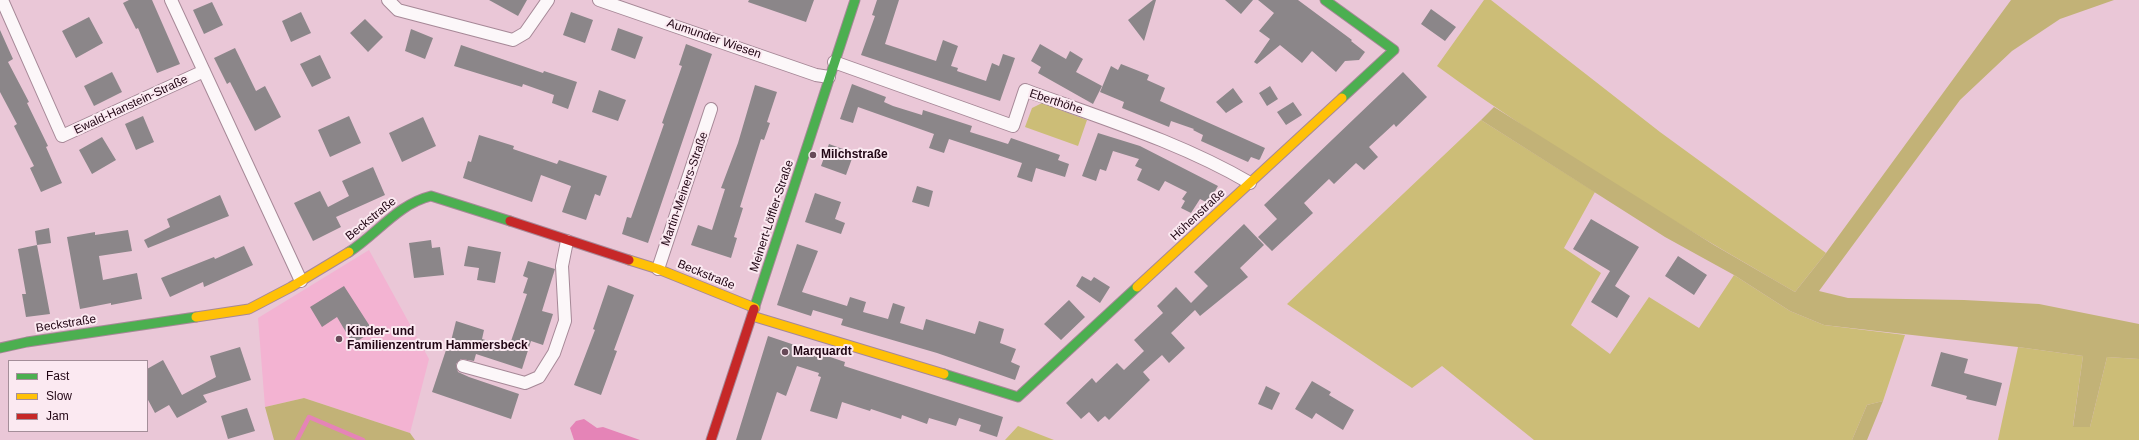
<!DOCTYPE html>
<html>
<head>
<meta charset="utf-8">
<style>
	body { margin:0 }
	#map { position:relative; width:2139px; height:440px; overflow:hidden; background:#eac7d7; font-family:Arial,sans-serif }
	canvas { display:block }
	.legend { position:absolute; left:8px; top:360px; width:140px; height:72px; box-sizing:border-box; background:#fbe9f1; border:1px solid #a48e99; margin:0; padding:5px 7px; list-style:none; font-size:12px; color:#210614 }
	.legend li { display:flex; align-items:center; gap:8px; height:20px }
	.legend b { width:20px; border:1px solid #a48e99 }
</style>
</head>
<body>
<div id="map">
<canvas width="2139" height="440"></canvas>
<ul class="legend">
<li><b style="height:5px;background:#4caf50"></b>Fast</li>
<li><b style="height:5px;background:#ffc107"></b>Slow</li>
<li><b style="height:5px;background:#c62828"></b>Jam</li>
</ul>
</div>
<script>
const c = document.querySelector('canvas').getContext('2d');
c.lineJoin = 'round';
function paint(path, color) {
  c.fillStyle = color;
  c.fill(path, 'evenodd');
}
function trace(path, color, width, dash) {
  c.strokeStyle = color;
  c.lineWidth = width;
  c.lineCap = dash ? 'butt' : 'round';
  c.setLineDash(dash || []);
  c.stroke(path);
}
function write(font, color, halo, rows, align = 'center') {
  c.font = font + ' Arial,sans-serif';
  c.lineWidth = 4;
  c.setLineDash([]);
  c.textBaseline = 'middle';
  c.strokeStyle = halo;
  c.fillStyle = color;
  for (const [text, x, y, turn = 0] of rows) {
    c.save();
    c.translate(x, y);
    c.rotate((+turn || 0) * Math.PI / 180);
    c.textAlign = isNaN(turn) ? turn : align;
    if (halo) c.strokeText(text, 0, 0);
    c.fillText(text, 0, 0);
    c.restore();
  }
}
paint(new Path2D(`
	M369 250 429 359 410 433 304 398 265 407 258 318Z`), '#f3b3d2');
paint(new Path2D(`
	M1484 0H1491L1660 132 1826 253 1795 292C1673 221 1551 149 1437 66Z
	M1042 103 1087 120 1078 146 1025 127 1032 108Z
	M1481 120 1595 192 1564 248 1601 273 1571 325 1610 354 1649 297 1699 328 1734 275 1790 311 1824 325 1905 335 1883 401 1867 405 1852 440H1534L1442 366 1412 388 1287 304Z
	M2018 347 2083 356 2073 426 2090 427 2107 357 2139 359V440H1998Z
	M1018 426 1054 440H1005Z`), '#ccbd77');
paint(new Path2D(`
	M2011 0H2114L2060 19 2012 51 1960 100 1819 291 1848 298 1964 300 2039 304 2139 324V359L2107 357 2090 427H2073L2083 356 2018 347 1824 325 1790 311 1734 275 1665 237 1481 120 1494 107 1714 245 1795 292 1826 253Z
	M304 398 410 433 415 440H274L265 407Z
	M1883 401 1867 440H1852L1867 405Z`), '#c2b277');
paint(new Path2D(`
	M584 419 597 428 603 427 640 440H574L570 428 576 421Z`), '#e584b7');
trace(new Path2D(`
	M297 440 309 417 363 440`), '#e584b7', 4.5);
paint(new Path2D(`
	M129 0H152L180 64 157 73 138 28 136 29 123 3Z
	M489 0H527L518 16Z
	M749 0H814L806 22 748 2Z
	M877 0H899L885 44 936 61 943 40 958 46 951 66 958 68 957 71 986 81 992 63 999 66 1003 54 1015 58 1000 101 861 55 875 16 872 15Z
	M1153 0H1156L1144 41 1128 20Z
	M1225 0H1253L1241 14Z
	M1258 0H1298L1352 40 1351 41 1365 52 1359 60 1345 61 1336 72 1312 51 1302 63 1280 45 1257 64 1254 62 1270 39 1259 31 1274 13Z
	M212 2 223 25 204 34 193 10Z
	M1431 9 1456 27 1445 41 1421 24Z
	M301 12 311 33 291 42 282 21Z
	M571 12 593 20 585 43 563 35Z
	M89 17 103 43 76 58 62 31Z
	M365 19 383 37 368 52 350 33Z
	M618 28 643 37 635 59 611 50Z
	M411 29 433 38 425 59 405 51Z
	M0 30 13 59 8 62 29 102 27 103 48 146 46 147 62 183 41 192 30 168 34 166 14 126 17 124 0 92Z
	M686 44 712 54 648 243 622 234 627 217 631 218 664 124 662 123 682 66 679 65Z
	M1040 44 1066 59 1070 51 1083 59 1076 72 1102 86 1093 104 1038 73 1041 67 1031 61Z
	M461 45 543 73 544 71 577 82 568 109 552 103 554 95 523 84 522 87 454 66Z
	M235 48 256 91 265 86 281 117 255 131 230 82 227 84 214 58Z
	M320 55 331 78 312 87 300 64Z
	M1121 64 1149 75 1147 80 1165 88 1160 101 1265 148 1260 159 1259 160 1251 157 1248 162 1201 141 1203 135 1193 130 1194 129 1171 121 1169 127 1122 108 1124 102 1100 92 1111 66 1118 70Z
	M112 72 122 92 94 106 84 86Z
	M1403 72 1427 97 1396 127 1394 124 1369 147 1378 157 1364 170 1356 163 1334 184 1329 179 1304 203 1313 213 1272 251 1258 237 1277 219 1264 205Z
	M852 84 886 97 884 102 893 106 922 115 923 110 972 126 970 132 1008 144 1011 138 1060 155 1058 160 1069 164 1065 177 1036 168 1032 182 1017 177 1022 163 949 139 944 153 929 148 934 134 858 107 853 123 840 119Z
	M755 85 777 92 767 122 770 123 764 140 761 139 740 207 743 208 734 237 737 238 731 258 691 245 698 225 712 230 725 189 721 188 738 143Z
	M1270 86 1278 99 1267 106 1259 93Z
	M1233 88 1243 102 1226 113 1216 102Z
	M599 90 626 100 618 121 592 112Z
	M1293 102 1302 115 1286 125 1277 112Z
	M143 116 154 142 136 150 125 124Z
	M349 116 361 143 330 157 318 130Z
	M423 117 436 146 402 162 389 133Z
	M1098 133 1140 146 1218 186 1208 203 1200 199 1191 213 1181 208 1185 201 1182 199 1187 192 1165 181 1159 191 1137 180 1142 169 1135 166 1139 159 1113 151 1106 171 1100 169 1096 181 1082 176Z
	M479 135 514 146 513 149 557 164 559 160 607 176 600 196 595 194 586 220 562 212 571 186 541 175 532 202 463 178 468 161 471 162Z
	M102 137 116 160 92 174 79 150Z
	M829 144 854 153 846 175 821 166Z
	M373 167 385 195 336 217 341 227 313 241 294 203 320 191 328 207 349 196 342 181Z
	M917 186 933 191 929 207 912 202Z
	M815 193 841 202 835 219 845 223 841 234 805 222Z
	M220 195 229 216 148 248 144 240 170 227 167 219Z
	M1591 219 1639 247 1615 286 1630 296 1617 318 1591 302 1610 271 1573 249Z
	M1244 224 1264 245 1240 268 1248 277 1200 316 1195 310 1171 333 1185 348 1169 363 1162 355 1143 372 1150 380 1109 420 1105 416 1098 422 1089 412 1081 419 1066 403 1092 378 1096 383 1117 363 1124 370 1144 351 1134 340 1163 313 1157 306 1176 287 1191 303 1208 286 1194 272Z
	M49 228 51 243 37 245 35 231Z
	M128 230 132 251 99 256 103 280 137 273 142 299 111 305V303L80 309 67 237 95 232V235Z
	M431 240 432 248 440 247 444 275 414 278 409 243Z
	M797 244 818 251 802 292 847 306 850 297 866 302 863 312 888 319 893 303 905 307 900 323 923 330 926 319 975 334 979 321 1004 329 1000 343 1016 349 1011 362 1020 366 1015 380 937 353 841 325 843 319 813 310 811 316 777 305Z
	M37 245 50 314 26 317 22 294H26L18 249Z
	M244 246 253 265 204 287 203 282 170 297 161 278 214 257 215 259Z
	M468 246 501 252 495 283 477 280 479 268 464 266Z
	M1678 256 1707 275 1694 295 1665 276Z
	M528 261 555 269 542 311 553 314 543 345 531 341 522 369 476 354 474 361 461 359 456 364 458 372 469 377 519 394 511 419 432 392 449 341H451L456 321 484 330 482 339 509 347 527 294 523 293 528 278 523 276Z
	M1082 276 1091 281 1094 277 1110 287 1100 303 1076 286Z
	M608 285 634 295 614 350 617 351 601 395 574 385 595 330 593 329Z
	M344 286 373 331 353 344 337 317 322 327 310 307Z
	M1069 300 1085 317 1061 340 1044 324Z
	M768 336 845 362 844 366 1003 417 997 437 979 431 981 425 959 418 956 426 929 418 927 424 902 415 901 419 871 409 870 411 842 402 837 419 810 411 821 377 818 376 819 373 797 366 786 396 777 392 761 440H736Z
	M240 347 251 380 203 395 207 402 177 418 169 405 155 413 147 398V369L163 360 182 395 216 377 210 356Z
	M1941 352 1968 359 1964 373 2002 383 1996 406 1966 399 1967 396 1931 386Z
	M1312 381 1331 392 1329 395 1354 410 1343 430 1316 413 1312 419 1295 409Z
	M1266 386 1280 393 1272 410 1258 404Z
	M247 408 255 431 228 439 221 416Z`), '#8b8689');
const street = new Path2D(`
	M2 0 62 136 204 71
	M171 0 301 281
	M388 0 398 10 513 40 525 33 548 0
	M599 0 816 75 829 77
	M834 62 1013 126 1025 90C1101 118 1180 142 1250 183
	M658 269 711 109
	M463 366 525 383 539 377 554 353 565 321 562 266 567 241`);
const fast = new Path2D(`
	M1325 0 1394 50 1342 98
	M349 252C377 234 398 204 431 196L510 221
	M754 309 855 0
	M0 348 27 342 196 317
	M944 374 1018 397 1137 287`);
const slow = new Path2D(`
	M629 260 658 269 755 308
	M1137 287 1342 98
	M752 316 944 374
	M196 317 249 309 291 287 349 252`);
const jam = new Path2D(`
	M510 221 629 260
	M711 440 754 309`);
trace(street, '#a68897', 14);
trace(fast, '#a68897', 11);
trace(slow, '#a68897', 11);
trace(jam, '#a68897', 11);
trace(street, '#fcf7f9', 12);
trace(fast, '#4caf50', 9);
trace(slow, '#ffc107', 9);
trace(jam, '#c62828', 9);
for (const [x, y, r, color] of [
	[813,155,4,"#674a58"],
	[339,339,4,"#674a58"],
	[785,352,4,"#674a58"]
]) {
  const dot = new Path2D();
  dot.arc(x, y, r, 0, 2 * Math.PI);
  c.fillStyle = color;
  c.fill(dot);
  trace(dot, '#fbe9f1', 1.5);
}
write('12px', '#210614', '#fbe9f1', [
	["Aumunder Wiesen",714,39,19],
	["Eberthöhe",1056,102,18],
	["Ewald-Hanstein-Straße",131,105,-25],
	["Martin-Meiners-Straße",685,189,-71],
	["Höhenstraße",1198,215,-43],
	["Meinert-Löffler-Straße",772,216,-72],
	["Beckstraße",371,219,-39],
	["Beckstraße",706,275,22],
	["Beckstraße",66,324,-9]
]);
write('bold 12px', '#210614', '#fbe9f1', [
	["Milchstraße",821,155],
	["Kinder- und",347,332],
	["Familienzentrum Hammersbeck",347,346],
	["Marquardt",793,352]
], 'left');
</script>
</body>
</html>
